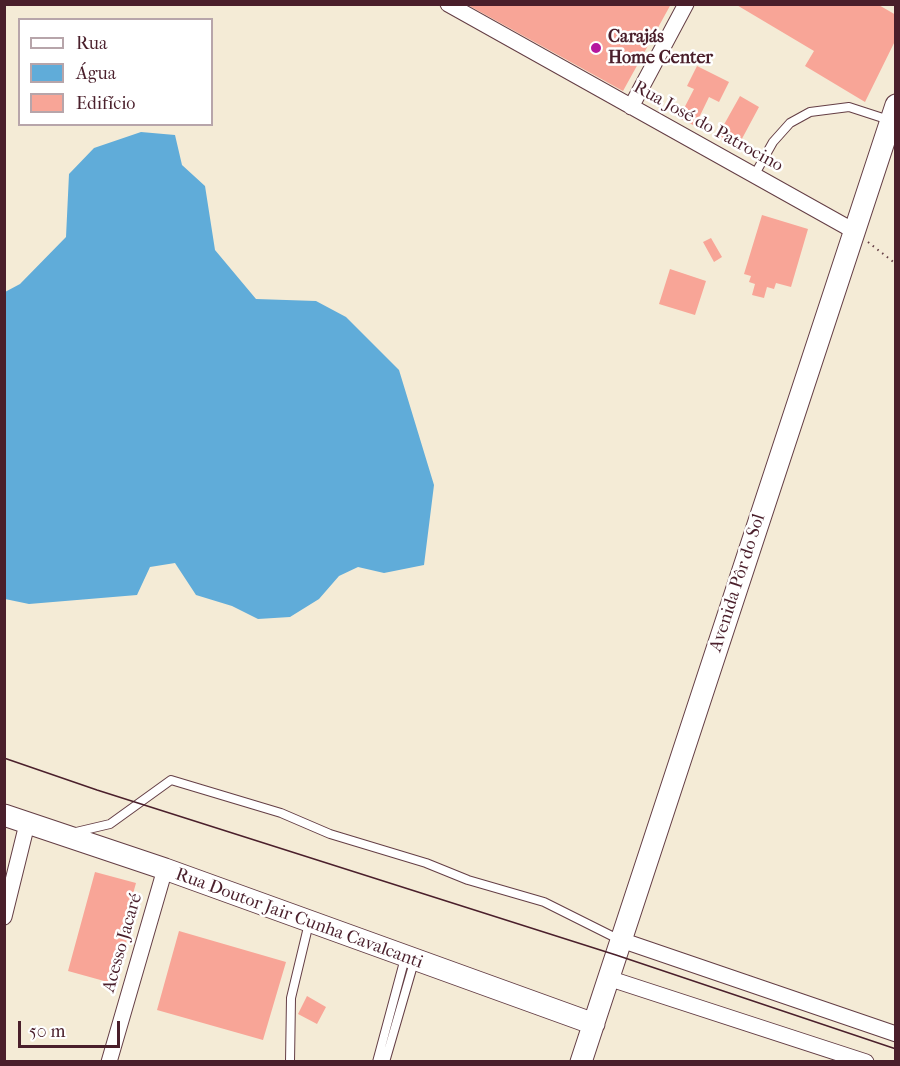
<!DOCTYPE html>
<html>
<head>
<meta charset="utf-8">
<style>
	body { margin:0 }
	#map { position:relative; width:900px; height:1066px; overflow:hidden; background:#f4ebd6; font-family:"IM FELL French Canon",serif }
	canvas { display:block }
	.frame { position:absolute; inset:0; border:6px solid #4a1f2b; pointer-events:none }
	.legend { position:absolute; left:18px; top:18px; width:195px; height:108px; box-sizing:border-box; background:#fff; border:2px solid #b7a5aa; margin:0; padding:8px 10px; list-style:none; font-size:18px; color:#4a1f2b }
	.legend li { display:flex; align-items:center; gap:12px; height:30px }
	.legend b { width:30px; border:2px solid #b7a5aa }
	.scale { position:absolute; left:18px; top:1021px; width:102px; height:27px; box-sizing:border-box; border:3px solid #4a1f2b; border-top:0; padding-left:8px; font-size:18px; line-height:21px; white-space:nowrap; color:#4a1f2b; -webkit-text-stroke:4px #fff; paint-order:stroke }
</style>
</head>
<body>
<div id="map">
<canvas width="900" height="1066"></canvas>
<div class="frame"></div>
<ul class="legend">
<li><b style="height:8px;background:#fff"></b>Rua</li>
<li><b style="height:16px;background:#60acd9"></b>Água</li>
<li><b style="height:16px;background:#f8a597"></b>Edifício</li>
</ul>
<div class="scale">50 m</div>
</div>
<script>
const c = document.querySelector('canvas').getContext('2d');
c.lineJoin = 'round';
function paint(path, color) {
  c.fillStyle = color;
  c.fill(path, 'evenodd');
}
function trace(path, color, width, dash) {
  c.strokeStyle = color;
  c.lineWidth = width;
  c.lineCap = dash ? 'butt' : 'round';
  c.setLineDash(dash || []);
  c.stroke(path);
}
function write(font, color, halo, rows, align = 'center') {
  c.font = font + ' "IM FELL French Canon",serif';
  c.lineWidth = 5;
  c.setLineDash([]);
  c.textBaseline = 'middle';
  c.strokeStyle = halo;
  c.fillStyle = color;
  for (const [text, x, y, turn = 0] of rows) {
    c.save();
    c.translate(x, y);
    c.rotate((+turn || 0) * Math.PI / 180);
    c.textAlign = isNaN(turn) ? turn : align;
    if (halo) c.strokeText(text, 0, 0);
    c.fillText(text, 0, 0);
    c.restore();
  }
}
paint(new Path2D(`
	M141 132 175 135 182 165 205 186 215 250 256 299 316 301 346 317 399 370 434 485 424 565 384 573 358 567 339 576 319 599 290 617 258 619 232 606 196 595 175 563 150 567 137 595 29 604 5 599V292L20 284 66 237 69 174 94 148Z`), '#60acd9');
paint(new Path2D(`
	M466 4H671L623 91Z
	M735 4H877L896 15V39L865 102 805 66 814 51Z
	M697 66 729 82 719 102 709 97 695 126 679 118 694 89 687 86Z
	M740 96 759 107 737 148 717 137Z
	M762 215 808 229 791 287 776 283 774 289 767 287 764 298 752 295 755 284 749 282 751 276 744 274Z
	M711 238 722 257 714 262 703 242Z
	M670 269 706 281 695 315 659 304Z
	M95 872 136 883 123 930 129 932 115 984 68 971Z
	M179 931 286 962 263 1040 157 1010Z
	M307 996 326 1007 317 1024 298 1014Z`), '#f8a597');
const lane = new Path2D(`
	M755 174 773 142 790 123 810 112 849 107 889 120
	M76 832 110 824 171 780 281 813 330 834 426 863 468 880 544 902 620 940
	M290 1062 291 998 309 923
	M377 1062 405 958
	M385 1062 414 962`);
const street = new Path2D(`
	M448 4 854 231
	M631 107 686 4
	M4 917 27 824
	M621 940 896 1034
	M608 978 866 1062
	M109 1062 165 869`);
const secondary = new Path2D(`
	M4 815 165 869 594 1024
	M581 1062 896 105`);
trace(lane, '#643e45', 10);
trace(street, '#643e45', 17);
trace(secondary, '#643e45', 23);
trace(new Path2D(`
	M868 242 896 264`), '#643e45', 2, [1.5, 4.5]);
trace(lane, '#fff', 8);
trace(street, '#fff', 15);
trace(secondary, '#fff', 21);
trace(new Path2D(`
	M4 758 97 790 616 955 896 1049`), '#4a1f2b', 1.5);
for (const [x, y, r, color] of [
	[596,48,6,"#b5179e"]
]) {
  const dot = new Path2D();
  dot.arc(x, y, r, 0, 2 * Math.PI);
  c.fillStyle = color;
  c.fill(dot);
  trace(dot, '#fff', 2);
}
write('bold 18px', '#4a1f2b', '#fff', [
	["Carajás",608,38],
	["Home Center",608,59]
], 'left');
write('18px', '#4a1f2b', '#fff', [
	["Rua José do Patrocino",708,127,29],
	["Avenida Pôr do Sol",738,583,-72],
	["Rua Doutor Jair Cunha Cavalcanti",299,919,20],
	["Acesso Jacaré",123,943,-74]
]);
</script>
</body>
</html>
